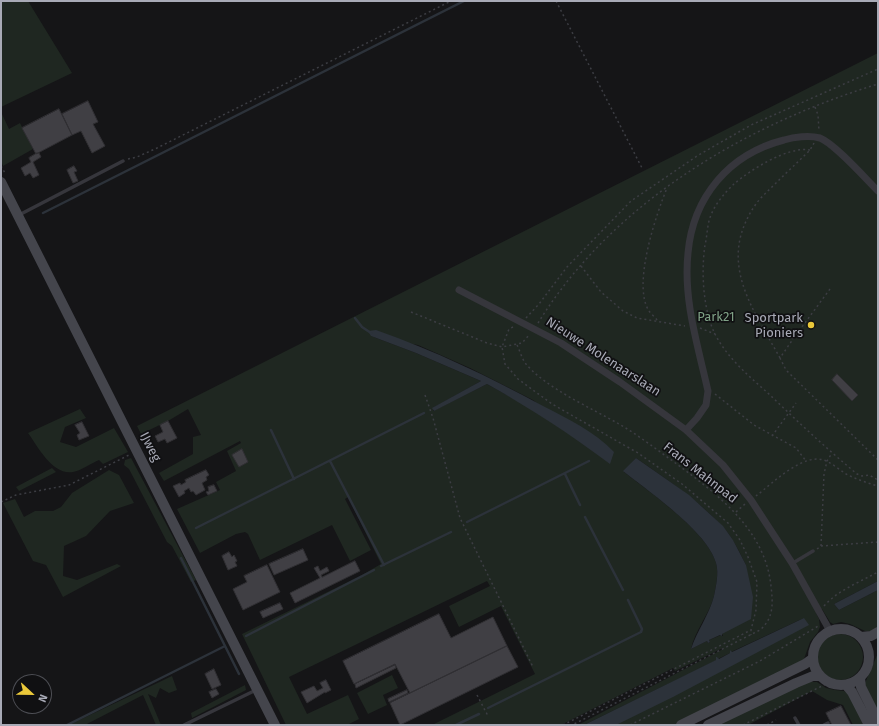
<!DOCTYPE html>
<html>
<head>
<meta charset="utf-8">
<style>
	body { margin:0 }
	#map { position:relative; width:879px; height:726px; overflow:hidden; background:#151517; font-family:"Fira Sans",sans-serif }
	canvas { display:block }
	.frame { position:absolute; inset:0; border:2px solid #a8aab6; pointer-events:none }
	.north { position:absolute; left:12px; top:674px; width:40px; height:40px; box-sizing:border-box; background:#101012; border:1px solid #4d4e54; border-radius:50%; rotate:112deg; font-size:11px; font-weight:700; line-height:16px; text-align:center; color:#a8aab6 }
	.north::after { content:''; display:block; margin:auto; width:14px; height:18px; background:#eac83a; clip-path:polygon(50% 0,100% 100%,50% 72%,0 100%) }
</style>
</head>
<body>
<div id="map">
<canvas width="879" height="726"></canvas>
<div class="frame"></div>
<div class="north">N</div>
</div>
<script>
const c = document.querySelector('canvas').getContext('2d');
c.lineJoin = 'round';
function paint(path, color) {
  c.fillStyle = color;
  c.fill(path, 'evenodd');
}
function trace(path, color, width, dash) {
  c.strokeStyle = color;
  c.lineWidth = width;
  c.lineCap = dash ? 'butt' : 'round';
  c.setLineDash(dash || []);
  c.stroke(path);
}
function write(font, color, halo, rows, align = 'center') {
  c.font = font + ' "Fira Sans",sans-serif';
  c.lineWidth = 3.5;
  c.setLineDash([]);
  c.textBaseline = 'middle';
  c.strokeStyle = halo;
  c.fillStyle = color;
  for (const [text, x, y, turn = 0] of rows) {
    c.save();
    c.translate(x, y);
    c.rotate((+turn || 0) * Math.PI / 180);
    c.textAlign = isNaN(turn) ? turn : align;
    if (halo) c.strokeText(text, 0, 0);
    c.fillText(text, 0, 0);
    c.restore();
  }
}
paint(new Path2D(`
	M1 1H28L72 73 1 107Z
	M878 53V581L834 604 839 610 878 590V628L871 631H865L850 624 841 622 833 624 830 622 822 609 816 613 819 619 820 627 818 632 810 642 804 659 794 666 675 725H612L804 618 731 652V650L730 653 718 659 717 657H716L717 660 584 725H578L723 649V648L675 671 673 668 561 725H432L535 674 501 606 459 627 449 606 490 586 487 581 289 677 307 714 348 695 359 719 347 725H286L242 634 362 575 381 564 348 497 345 499 371 550 350 561 332 525 260 560 248 534 245 532 236 534 200 553 177 509 220 490 216 482 236 471 227 451 241 443 240 441 164 481 159 473 193 454V437L201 435 188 409 168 421 141 434 137 426ZM371 336 418 345 470 368 533 400 610 463 577 439 527 406 487 384 433 411V408L481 381 416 353ZM636 458C666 479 697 499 722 526 733 537 739 552 746 565L722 634 723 636H722L721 635 709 640 710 642 708 643 707 641 691 649C695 630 709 615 714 596 716 586 719 573 716 563 708 532 648 491 624 472Z
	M1 112 9 129 20 123 33 149 3 166 1 161Z
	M80 409 86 418 65 427 60 442 76 447 114 428 128 452 103 464 99 460C92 463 80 471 73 472 52 475 39 448 28 433Z
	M131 458 196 580 191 582 172 546 167 542 129 469 124 465 125 460Z
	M52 468 56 472 19 491 16 487Z
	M109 470 119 475 134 503 110 511 86 536 64 546 63 576 77 580 117 564 121 566 63 597 46 565 33 561 3 503 15 499 24 517 35 511H53L61 507 72 493Z
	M817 657a23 23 0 1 1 46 0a23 23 0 1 1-46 0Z
	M878 653V710L868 697 865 683Z
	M392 675 398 688 383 695 387 705 368 714 357 693Z
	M172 676 177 690 169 693 160 688 156 698 148 694 161 725H156L143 695 85 725H69Z
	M808 682H817L826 688 835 690 844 691 851 695 867 725H853L843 705 827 700 812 691 748 725H714Z
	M245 685 246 690 192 718 191 713Z`), '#1f2721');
paint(new Path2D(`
	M376 330C435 351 488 376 543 406 568 419 594 431 614 452L610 464C570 434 530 408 487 384L434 411 432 408 481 381 416 353 371 336 368 331Z
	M636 458 689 495 723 526 733 540 746 565 753 597 751 619 722 634V636L720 635 709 640 710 642 708 643 707 641 691 649C697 631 709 615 714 596 716 586 719 573 716 563 708 532 648 491 623 471Z
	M878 581V590L839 610 834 604Z
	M804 618 809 625 673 697 616 725H584L716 660V657H717L719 659 730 653V650L732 652Z`), '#2c323a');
trace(new Path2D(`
	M43 213 464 1
	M355 318 362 327 371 333
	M271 430 294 479
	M330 461 384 565
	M565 474 580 505
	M585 517 623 590
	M467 522 589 461
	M196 528 424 413
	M181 558 239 674
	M381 566 451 532
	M246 636 374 570
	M488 708 641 632 642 629 628 600
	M67 725 225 646
	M456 725 479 714`), '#2c323a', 2.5);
const building = new Path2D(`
	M88 101 98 122 93 124 105 146 92 153 81 131 72 135 62 114Z
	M59 109 72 135 36 154 22 128Z
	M37 153H39L41 157 33 162 39 175 33 178 30 173 25 176 21 168 31 162 29 158Z
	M74 166 77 171 74 172 78 181 73 183 67 170Z
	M837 374 858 395 852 401 832 380Z
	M168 421 177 438 167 443 165 439 158 442 155 436 163 432 160 425Z
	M82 422 89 436 79 440 77 435 80 433 75 425Z
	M242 449 248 462 239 467 232 455Z
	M206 470 209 475 206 477 207 480 202 483 205 490 196 495 193 491 191 492 189 488 184 491 185 493 179 497 173 486 180 483 181 485 186 482 185 480Z
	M214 485 217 491 208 495 206 492 209 491 208 487Z
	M303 549 308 560 274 575 269 564Z
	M229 552 232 557 234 555 237 561 235 562 237 566 228 570 222 556Z
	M355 561 360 571 295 603 290 593 320 578 314 568 318 566 320 571 327 567 329 571 321 575 322 577Z
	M267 565 280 592 243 610 233 589 247 582 244 576Z
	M280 603 283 609 263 618 260 612Z
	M439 614 451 638 493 617 507 646 410 693 395 664 354 684 343 661Z
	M507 646 518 667 400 725 390 703Z
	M395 665 396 668 356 688 355 684Z
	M214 669 221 685 212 689 205 674Z
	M326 680 331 690 325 693V692L307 703 301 692 314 686 317 691 323 688 320 683Z
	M216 689 219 694 212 698 209 692Z
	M407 690 408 693 389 702 388 699Z
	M841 706 851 725H832L826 713Z`);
paint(building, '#403f44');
trace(building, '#302f33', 1);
trace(new Path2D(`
	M556 1 642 168
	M815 107 818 115 819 131
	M810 150C788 146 750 170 734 184 724 193 712 208 709 221 707 229 707 237 705 245 701 272 703 310 715 334 727 358 750 377 770 395 798 422 827 449 857 474L862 476 869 475 878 480
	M128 159 137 157 157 148 451 1
	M1 166 5 173
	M581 266 601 292 623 311 637 318 685 326
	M830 289 793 339 780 358 786 370 878 460
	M411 312 487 343 502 347 522 343 530 334
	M526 318 539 304 567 267 631 201 697 156 751 125 878 69
	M657 320C655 317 651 314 649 311 632 285 656 215 667 188
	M538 323C613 202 745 125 878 84
	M513 327 509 329 502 347 505 364 518 379 552 404 638 453 682 484 728 523 740 540 748 557 757 582 756 610 751 630
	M782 327 793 339
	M700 328 715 334
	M517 345C520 351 522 359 526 364 546 388 591 408 619 424 638 435 656 449 674 462 717 494 765 529 771 586 773 603 774 618 760 630L572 725
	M780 358C752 307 716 261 756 204 761 197 768 191 775 184 786 173 798 162 810 150L814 143
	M715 394 754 425 796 448 806 461
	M425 395 433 418 460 518 533 667
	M772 436 796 403
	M756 496C773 483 806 449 828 462 834 465 840 470 846 474 856 479 867 483 878 486
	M1 502 16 495 69 485 129 455
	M736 512 745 504
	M821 546 824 474 827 461 832 453
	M817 549 821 546 878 542
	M824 606C838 590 860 582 878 572
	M477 695 488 716
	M563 725 751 630V635
	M630 725 760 661 820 625
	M743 725 828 683
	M767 725 776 720`), '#3c3d43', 1.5, [2, 3]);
trace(new Path2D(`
	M19 215 123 161
	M793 563 813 551
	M795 718 799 725
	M184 725 256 690
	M824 725 828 723`), '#36363c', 3.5);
trace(new Path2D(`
	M459 290 561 343 620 382 686 430 723 465 751 500 792 563 830 631
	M686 430 697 418 706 405 708 391C698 346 683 300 688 253 693 197 729 154 784 140 794 137 809 135 820 138 835 144 865 178 878 191`), '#36363c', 7);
trace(new Path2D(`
	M1 182 275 725
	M813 657a28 28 0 1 1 56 0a28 28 0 1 1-56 0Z
	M861 637 871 636 878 632
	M860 678 861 687 878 721
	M846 685 852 692 869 725
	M681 725 805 664 812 659
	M708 725 796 683 813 676H819`), '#44454c', 10);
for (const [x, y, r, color] of [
	[811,325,4,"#eac83a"]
]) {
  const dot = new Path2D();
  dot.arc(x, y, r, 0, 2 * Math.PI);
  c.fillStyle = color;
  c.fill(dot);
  trace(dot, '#101012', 1.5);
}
write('13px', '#7fa186', '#101012', [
	["Park21",716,317]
]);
write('13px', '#a8aab6', '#101012', [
	["Sportpark",803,318],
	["Pioniers",803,333]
], 'right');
write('13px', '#a8aab6', '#101012', [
	["Nieuwe Molenaarslaan",603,357,33],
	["IJweg",150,447,63],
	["Frans Mahnpad",700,473,38]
]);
</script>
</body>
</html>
